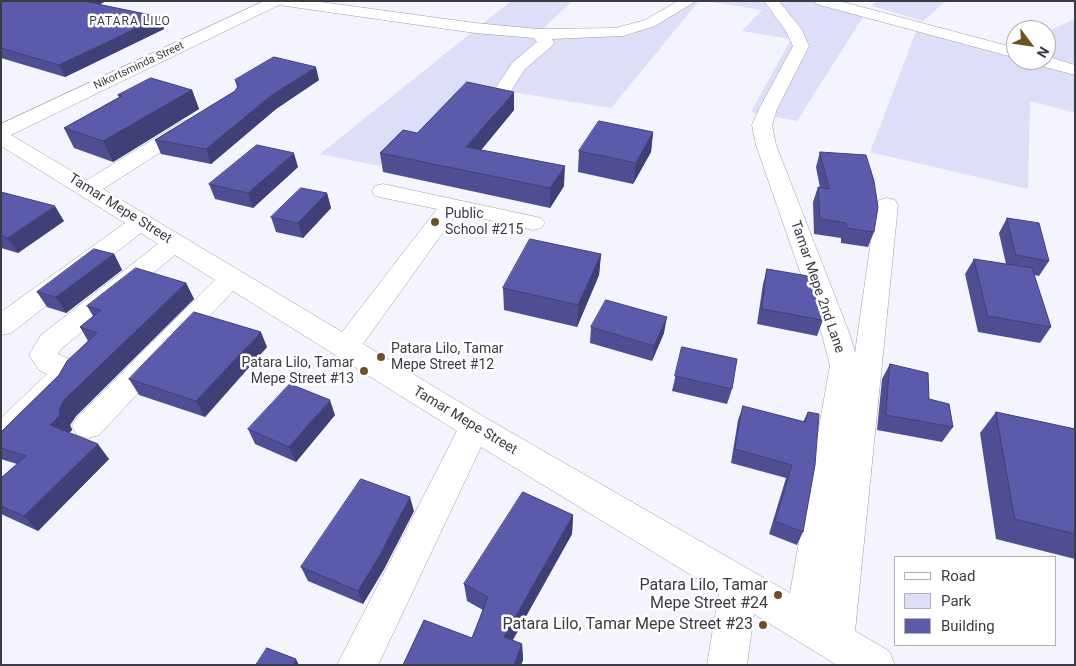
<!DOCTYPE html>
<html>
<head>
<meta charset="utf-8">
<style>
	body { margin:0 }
	#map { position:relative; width:1076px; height:666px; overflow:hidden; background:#f3f4fe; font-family:Roboto,sans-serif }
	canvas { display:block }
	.frame { position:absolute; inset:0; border:2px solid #3b3c43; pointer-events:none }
	.legend { position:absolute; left:894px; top:556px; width:162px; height:90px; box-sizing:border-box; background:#fff; border:1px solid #b1b1b4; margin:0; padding:6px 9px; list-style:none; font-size:15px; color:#3b3c43 }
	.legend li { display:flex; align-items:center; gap:10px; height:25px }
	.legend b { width:25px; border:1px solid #b1b1b4 }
	.north { position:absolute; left:1006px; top:20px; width:50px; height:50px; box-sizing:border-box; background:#fff; border:1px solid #b1b1b4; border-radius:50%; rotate:121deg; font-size:14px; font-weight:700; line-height:20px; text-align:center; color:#3b3c43 }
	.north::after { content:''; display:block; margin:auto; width:18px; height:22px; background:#6f4f25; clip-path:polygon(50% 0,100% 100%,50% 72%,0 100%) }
</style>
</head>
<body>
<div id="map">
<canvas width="1076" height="666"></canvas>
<div class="frame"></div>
<ul class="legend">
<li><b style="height:6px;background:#fff"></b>Road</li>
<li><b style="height:14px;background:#dddff8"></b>Park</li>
<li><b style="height:14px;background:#5c5bab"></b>Building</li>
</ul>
<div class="north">N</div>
</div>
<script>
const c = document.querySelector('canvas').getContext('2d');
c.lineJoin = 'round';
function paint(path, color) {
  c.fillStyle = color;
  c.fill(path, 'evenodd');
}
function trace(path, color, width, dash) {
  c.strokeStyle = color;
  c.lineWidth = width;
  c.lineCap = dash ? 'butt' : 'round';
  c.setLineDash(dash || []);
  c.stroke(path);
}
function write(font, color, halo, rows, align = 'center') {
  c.font = font + ' Roboto,sans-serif';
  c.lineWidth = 5;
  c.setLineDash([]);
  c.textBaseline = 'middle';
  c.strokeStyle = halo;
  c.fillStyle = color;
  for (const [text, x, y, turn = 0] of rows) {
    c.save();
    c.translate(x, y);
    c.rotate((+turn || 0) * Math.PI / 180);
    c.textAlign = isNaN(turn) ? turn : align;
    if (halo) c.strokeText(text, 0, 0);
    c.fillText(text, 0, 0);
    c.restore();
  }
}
paint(new Path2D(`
	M511 1H572L543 29H619L649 19 683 1H699L611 108 469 85 379 166 320 154Z
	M706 1H813L865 14 797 121 751 112 791 39 742 31 762 10Z
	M876 1H946L923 21 872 6Z
	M1075 19V65L1046 57V32Z
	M917 29 1016 57V60H1026L1075 74V113L1030 101 1028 189 870 152Z`), '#dddff8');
const minor = new Path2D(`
	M264 1H314L475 23 538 29 616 28 645 20 678 1H696L655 26 623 36 552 39 554 43 552 46 525 69 511 91 505 92 499 91 496 87 513 62 537 42 534 38 475 33 279 5 11 135 87 180 181 122 188 120 195 122 198 126 195 130 103 189 342 332 437 209 375 196 372 191 375 186 383 184 541 218 545 223 541 228 533 230 457 213 363 344 486 418 790 593 830 365 822 335 756 145 752 125 759 109 793 46 786 31 764 1H779L802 30 809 46 777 109 772 125 776 145 850 335 855 353 876 205 879 200 887 198 895 200 898 205 855 631 889 651 895 665H837L754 614 747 665H707L719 592 481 447 378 665H337L457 431 233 291 99 435 88 438 77 435 72 426 77 417 215 280 175 255 61 349 58 354 69 359 77 374 69 389 12 447 1 451V418L47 374 39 370 29 355 41 335 158 244 141 233 11 333 1 335V312L125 223 1 146V124Z
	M814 1H839L1016 48V58L816 4Z
	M1046 56 1075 65V75L1034 64 1032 60H1046Z`);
trace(minor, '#9c9eae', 1);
paint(minor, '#fff');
paint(new Path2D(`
	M1 1H106L99 5 160 17 164 29 65 77 1 58Z
	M235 80H319L276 109 211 164 161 154 155 140 235 91 237 87Z
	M192 90 199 109 113 162 74 148 64 128 119 97 118 95Z
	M514 110 481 150 564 186 550 208 383 172 380 153 417 133Z
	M653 132 651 152 633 184 578 172 579 151Z
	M820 152 874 232 868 247 841 243V238L814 234 813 202 818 187 820 188 816 167Z
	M298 167 253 208 215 199 209 184Z
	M1 192 64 221 18 253 1 248Z
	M327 193 331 208 303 238 276 232 271 217Z
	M1007 218 1049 261 1039 276 1034 275 1051 327 1040 343 978 332 965 274 974 259 1006 264 999 233Z
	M114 254 122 270 66 313 47 307 37 292Z
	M601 254 599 275 577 327 504 310 503 288Z
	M767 269 823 320 817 336 757 324 763 284Z
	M186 283 194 299 76 416 70 425 72 430 69 433 109 459 38 531 1 514V478L17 464 1 459V432L59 375 88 341 80 327 93 316 87 306Z
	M591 327 664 333 652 361 590 343Z
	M267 347 205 417 139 395 129 379Z
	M682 347 732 389 727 404 672 391Z
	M890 364 929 399 953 427 942 442 877 430 882 379Z
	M743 406 803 422 808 412 803 532 797 545 769 534 786 478 731 463 738 420Z
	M996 412 1075 429V559L996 539 980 433Z
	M335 415 296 462 255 444 248 429Z
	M414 511 384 569 363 604 308 581 301 567Z
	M573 515 572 534 513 640 522 644 523 660 521 665H403L472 638 483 610 467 601 464 584Z`), '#4f4e93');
paint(new Path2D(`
	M80 1H106L84 12Z
	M160 17 164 29 65 77 59 65Z
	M316 67 319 80 276 109 211 164 206 149 272 95Z
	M192 90 199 109 113 162 103 141Z
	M514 92V110L468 166 466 147Z
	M653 132 651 152 633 184 636 163Z
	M294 153 298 167 253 208 248 193Z
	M565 166 564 186 550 208V188Z
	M327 193 331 208 303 238 298 223Z
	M55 206 64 221 18 253 8 238Z
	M114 254 122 270 66 313 56 297Z
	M601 254 599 275 577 327 578 305Z
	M186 283 194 299 76 416 70 425 72 430 62 440 50 425 64 400Z
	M667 317 664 333 652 361 654 346Z
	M261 332 267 347 205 417 196 401Z
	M330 400 335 415 296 462 289 447Z
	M98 444 109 459 38 531 24 516Z
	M410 497 414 511 384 569 363 604 358 591Z
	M573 515 572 534 505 653 504 637Z
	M522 644 523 660 521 665H514Z
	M296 659 299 665H293Z`), '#404078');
const building = new Path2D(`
	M1 1H83L160 17 59 65 1 48Z
	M274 57 316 67 272 95 206 149 155 140 235 91 239 85 235 80Z
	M151 78 192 90 103 141 64 128 122 96 118 95Z
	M467 82 514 92 466 147 565 166 550 188 380 153 403 130 417 133Z
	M599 121 653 132 636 163 579 151Z
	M257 145 294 153 248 193 209 184Z
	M820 152 866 155 874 181 878 207 874 232 847 228 846 223 820 219 818 187 829 189Z
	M301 188 327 193 298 223 271 217Z
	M1 192 55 206 8 238 1 236Z
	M1007 218 1039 223 1049 261 1016 255Z
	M530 239 601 254 578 305 503 288Z
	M94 249 114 254 56 297 37 292Z
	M974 259 1032 268 1051 327 988 316Z
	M136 268 186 283 64 400 59 410 60 415 50 425 98 444 24 516 1 506V478L26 456 1 448V432L59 375 67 361 97 333 80 327 101 310 87 306Z
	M767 269 808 276 823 320 762 309Z
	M606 300 667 317 654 346 591 327Z
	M194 312 261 332 196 401 129 379Z
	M682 347 737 359 732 389 675 376Z
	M890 364 928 373 929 399 949 404 953 427 886 415Z
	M290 384 330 400 289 447 248 429Z
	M743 406 805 422 808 412 819 414 815 465 803 532 775 521 792 465 735 449Z
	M996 412 1075 429V534L1015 519Z
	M361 479 410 497 380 555 358 591 301 567Z
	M523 492 573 515 504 637 522 644 514 665H403L424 620 472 638 488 597 464 584Z
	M267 648 296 659 293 665H256Z`);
paint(building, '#5c5bab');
trace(building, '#404078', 1);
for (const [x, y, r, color] of [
	[435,222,5,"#6f4f25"],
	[381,357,5,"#6f4f25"],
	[364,371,5,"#6f4f25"],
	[778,595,5,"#6f4f25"],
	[763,625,5,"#6f4f25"]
]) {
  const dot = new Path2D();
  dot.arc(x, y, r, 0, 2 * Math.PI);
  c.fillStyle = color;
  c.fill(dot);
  trace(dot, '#fff', 2);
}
write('11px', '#3b3c43', '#fff', [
	["Nikortsminda Street",139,66,-25]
]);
c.letterSpacing = '1px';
write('12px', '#3b3c43', '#fff', [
	["PATARA LILO",130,22]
]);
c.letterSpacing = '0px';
write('14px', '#3b3c43', '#fff', [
	["Tamar Mepe Street",120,209,32],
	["Tamar Mepe 2nd Lane",817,287,71],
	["Tamar Mepe Street",465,421,31]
]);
write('14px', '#3b3c43', '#fff', [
	["Public",445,214],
	["School #215",445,230],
	["Patara Lilo, Tamar",391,349],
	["Mepe Street #12",391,365],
	["Patara Lilo, Tamar",354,363,"right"],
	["Mepe Street #13",354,379,"right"]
], 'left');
write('16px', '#3b3c43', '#fff', [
	["Patara Lilo, Tamar",768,586],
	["Mepe Street #24",768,604],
	["Patara Lilo, Tamar Mepe Street #23",753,625]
], 'right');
</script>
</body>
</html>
